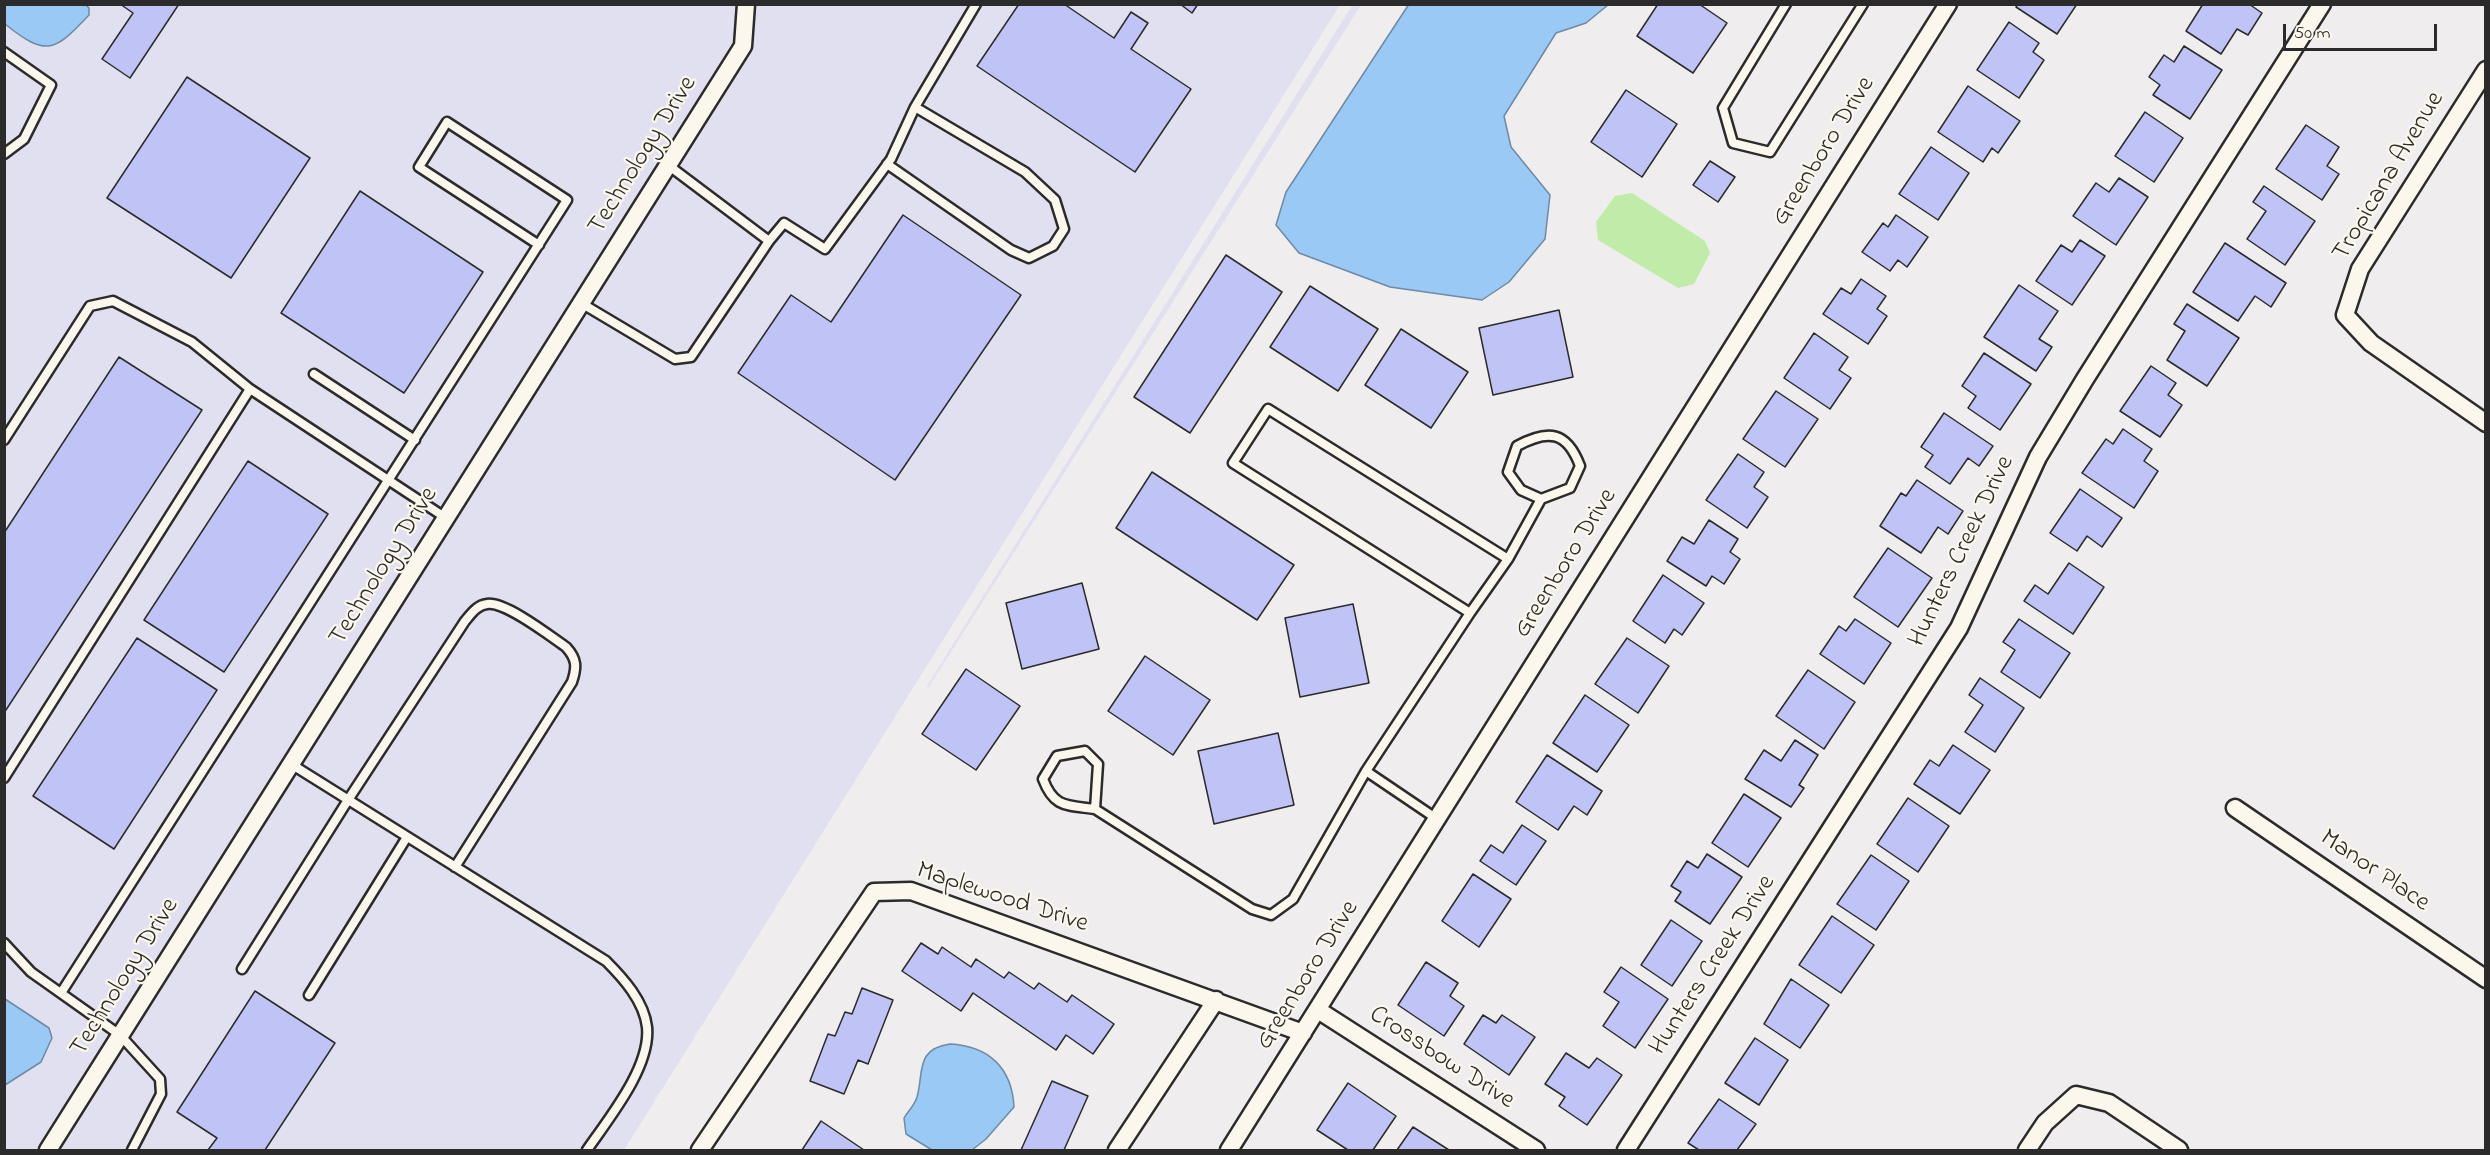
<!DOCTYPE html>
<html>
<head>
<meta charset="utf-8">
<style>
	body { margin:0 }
	#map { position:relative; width:2490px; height:1155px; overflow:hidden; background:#efedee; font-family:"Indie Flower",sans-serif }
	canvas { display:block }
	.frame { position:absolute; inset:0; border:6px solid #2b2b2b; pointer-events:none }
	.scale { position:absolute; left:2283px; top:24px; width:154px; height:27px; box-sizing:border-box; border:3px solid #2b2b2b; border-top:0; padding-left:8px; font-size:18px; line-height:21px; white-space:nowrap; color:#2b2b2b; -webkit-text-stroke:4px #fbf7ec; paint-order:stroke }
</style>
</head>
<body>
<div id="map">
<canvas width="2490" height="1155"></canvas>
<div class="frame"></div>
<div class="scale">50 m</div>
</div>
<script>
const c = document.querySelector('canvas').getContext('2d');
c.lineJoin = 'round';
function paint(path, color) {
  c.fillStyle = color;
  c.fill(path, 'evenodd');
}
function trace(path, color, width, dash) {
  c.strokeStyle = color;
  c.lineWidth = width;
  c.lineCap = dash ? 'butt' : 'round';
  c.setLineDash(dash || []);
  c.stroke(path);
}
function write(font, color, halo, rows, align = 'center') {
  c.font = font + ' "Indie Flower",sans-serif';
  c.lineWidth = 4.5;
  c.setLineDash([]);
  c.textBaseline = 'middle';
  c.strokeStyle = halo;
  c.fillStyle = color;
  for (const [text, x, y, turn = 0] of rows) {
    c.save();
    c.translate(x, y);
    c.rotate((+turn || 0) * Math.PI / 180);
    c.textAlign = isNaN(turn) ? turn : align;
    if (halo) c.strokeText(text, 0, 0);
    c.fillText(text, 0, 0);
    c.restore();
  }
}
paint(new Path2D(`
	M1353 4 1361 5 928 688 927 686Z
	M5 5H1340L624 1150H5Z`), '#e1e0f0');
paint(new Path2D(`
	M1632 193 1705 241 1710 253 1694 284 1678 288 1598 240 1596 222 1615 196Z`), '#c1eba8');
const water = new Path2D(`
	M1409 4 1608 5 1586 23 1556 33 1504 116 1511 147 1550 195 1545 239 1509 282 1482 300 1390 287 1299 253 1276 225 1286 192Z
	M86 5 89 8V15C55 51 47 58 5 24V5Z
	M5 999 49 1028 52 1038 41 1062 5 1085Z
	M950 1044C989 1046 1012 1068 1014 1107L986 1139 972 1150H932L906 1134 904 1118C908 1111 915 1105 917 1097 924 1072 915 1049 950 1044Z`);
paint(water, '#9ac9f5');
trace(water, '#6e8aa4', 1.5);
const building = new Path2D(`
	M120 4H179L130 78 102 59 133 13Z
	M1019 4H1064L1114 38 1131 12 1148 23 1131 49 1191 89 1135 172 977 66Z
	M1180 4H1198L1192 13Z
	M1658 4H1699L1727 23 1693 73 1637 36Z
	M2018 4H2077L2057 34 2016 7Z
	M2203 4H2249L2262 13 2248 35 2237 29 2221 54 2186 31Z
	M2009 22 2039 43 2033 52 2044 60 2019 98 1977 70Z
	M2184 46 2222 70 2190 119 2153 95 2160 85 2149 77 2164 55 2174 62Z
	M187 77 310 158 231 278 107 198Z
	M1968 86 2020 121 1998 153 1992 148 1983 162 1938 132Z
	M1626 90 1677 124 1642 177 1591 142Z
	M2145 112 2183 138 2154 182 2115 156Z
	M2306 125 2339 147 2327 166 2339 174 2322 200 2276 169Z
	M1931 147 1969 173 1938 220 1899 194Z
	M1710 161 1735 177 1718 202 1693 185Z
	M2119 178 2148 197 2116 245 2073 216 2096 183 2109 192Z
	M2264 186 2315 221 2285 265 2247 239 2266 211 2253 202Z
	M360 191 483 272 404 393 281 313Z
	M903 215 1021 295 895 480 738 373 791 295 831 322Z
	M1896 215 1928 237 1907 267 1898 260 1890 271 1862 252 1883 223 1888 227Z
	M2080 240 2105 256 2072 305 2036 281 2061 245 2072 252Z
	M2225 243 2286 283 2271 307 2255 296 2238 321 2193 292Z
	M1226 255 1282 292 1190 433 1134 397Z
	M1861 279 1886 296 1877 309 1887 316 1868 344 1823 314 1841 288 1851 294Z
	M2019 285 2058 311 2039 339 2052 347 2036 371 1984 337Z
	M1310 286 1378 329 1338 391 1270 347Z
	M2187 304 2239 338 2207 386 2167 360 2185 331 2174 324Z
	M1559 310 1573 377 1493 395 1479 328Z
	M1401 329 1468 372 1431 428 1365 385Z
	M1814 333 1848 357 1839 370 1851 378 1830 409 1784 378Z
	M1984 353 2031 384 2000 430 1968 408 1976 396 1962 386Z
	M119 357 202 410 4 713V533Z
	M2151 366 2176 383 2168 395 2182 405 2160 437 2120 411Z
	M1776 391 1818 419 1785 467 1743 439Z
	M1944 413 1993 446 1979 466 1968 458 1950 484 1925 467 1933 455 1921 447Z
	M2123 429 2152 449 2144 461 2158 471 2134 508 2082 473 2106 439 2113 444Z
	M1738 454 1764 472 1754 487 1768 497 1747 528 1706 500Z
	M248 461 328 514 224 672 144 620Z
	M1152 472 1294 565 1257 620 1116 528Z
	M1917 480 1963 511 1948 534 1938 527 1921 553 1880 526 1901 493 1906 496Z
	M2080 489 2122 518 2102 547 2087 536 2077 551 2050 533Z
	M1709 520 1738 539 1730 552 1740 559 1724 584 1712 576 1706 586 1667 561 1682 537 1694 544Z
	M1888 548 1932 578 1898 627 1854 597Z
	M2069 563 2104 587 2073 634 2024 601 2035 585 2048 594Z
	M1663 575 1704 603 1682 635 1674 629 1665 643 1633 621Z
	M1082 583 1099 649 1022 669 1006 603Z
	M1353 604 1369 683 1300 697 1285 618Z
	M1855 619 1891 643 1864 684 1820 654 1839 626 1846 631Z
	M2019 619 2070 653 2040 698 2001 672 2015 650 2003 642Z
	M137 638 217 690 114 849 33 796Z
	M1627 638 1669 666 1638 713 1595 684Z
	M1145 656 1210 700 1173 755 1108 711Z
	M966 669 1020 706 976 770 922 734Z
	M1808 670 1855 702 1824 749 1776 716Z
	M1980 678 2024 708 1995 752 1965 732 1983 705 1969 695Z
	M1585 695 1629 725 1597 772 1553 743Z
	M1278 733 1294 805 1214 824 1198 751Z
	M1795 740 1818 755 1799 785 1804 788 1791 807 1745 779 1764 750 1781 761Z
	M1953 745 1990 770 1960 814 1914 784 1930 760 1939 766Z
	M1547 755 1602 791 1587 815 1574 806 1558 830 1516 802Z
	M1744 794 1781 818 1748 867 1712 843Z
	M1908 798 1949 826 1918 872 1877 844Z
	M1522 825 1546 841 1516 885 1480 861 1491 845 1503 853Z
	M1707 854 1742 877 1710 924 1675 901 1681 892 1671 886 1687 861 1698 868Z
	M1871 855 1909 881 1876 930 1837 904Z
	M1473 874 1511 899 1479 947 1442 921Z
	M1832 916 1874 945 1841 993 1799 965Z
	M1671 920 1702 941 1672 986 1641 965Z
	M921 943 938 954 942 947 971 967 976 959 1004 978 1009 972 1034 989 1039 983 1067 1002 1072 995 1114 1024 1093 1054 1066 1035 1056 1050 973 993 961 1011 902 971Z
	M1426 962 1458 983 1450 996 1464 1006 1444 1036 1398 1005Z
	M1621 967 1668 999 1635 1048 1603 1026 1619 1002 1604 992Z
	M1791 979 1829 1005 1800 1048 1764 1024Z
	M862 988 893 1000 868 1064 858 1060 844 1094 810 1081 828 1034 835 1036 845 1012 852 1014Z
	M255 991 335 1043 265 1150H208L217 1138 177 1112Z
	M1483 1015 1496 1023 1502 1015 1535 1037 1509 1075 1464 1044Z
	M1755 1038 1788 1060 1759 1105 1725 1083Z
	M1566 1053 1589 1068 1597 1058 1622 1075 1587 1125 1559 1106 1565 1097 1545 1084Z
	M1052 1081 1088 1096 1064 1150H1021Z
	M1348 1083 1396 1116 1373 1150H1348L1317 1130Z
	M1719 1099 1756 1124 1737 1150H1699L1688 1143Z
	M821 1121 864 1150H802Z
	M1413 1127 1449 1150H1397Z`);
paint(building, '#c0c3f5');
trace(building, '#2b2b2b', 1.5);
const lane = new Path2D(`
	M1786 4 1723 108 1733 143 1770 152 1863 4
	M4 52 51 85 24 139 4 154
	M887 164 1011 250 1029 258 1053 246 1064 229 1055 200 1025 172 915 107
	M769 241 784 223 825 249 891 159 915 107 976 4
	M581 303 675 359 691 357 769 241 668 165
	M314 374 415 440
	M4 440 90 306 113 301 192 342 250 389
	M1470 613 1508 559
	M291 764 606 961C623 978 644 1001 647 1027 651 1067 609 1118 587 1150
	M4 778 250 389 446 518
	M1095 809 1098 764 1085 751 1057 756 1043 779C1054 808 1066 805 1095 809L1252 909 1271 915 1293 899 1366 771
	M1437 819 1366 771 1470 613 1233 463 1268 409 1508 559 1541 499 1570 488 1580 466C1567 431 1548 429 1517 446L1508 472 1521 490 1541 499
	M4 943 31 972 120 1035 160 1079 161 1094 132 1150
	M242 969 348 800 465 621C471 614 477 605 487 604 505 601 550 636 566 647 577 659 577 667 572 682L455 867
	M61 993 567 200 447 122 419 167 539 245
	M309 995 407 837`);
const street = new Path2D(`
	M2486 70 2360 269 2345 315 2371 343 2486 423
	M2235 808 2486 979
	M1318 1010 1536 1150
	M48 1150 743 46 746 4
	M700 1150 874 892 911 891 1303 1033
	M1117 1150 1216 1000
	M1229 1150 1948 4
	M1626 1150 1959 628 2038 457 2085 379 2322 4
	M2027 1150 2045 1123 2076 1095 2109 1103 2179 1150`);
trace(lane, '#2b2b2b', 13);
trace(street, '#2b2b2b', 21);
trace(lane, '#fbf7ec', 8);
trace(street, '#fbf7ec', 16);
write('26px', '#2b2b2b', '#fbf7ec', [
	["Greenboro Drive",1825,152,-58],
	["Technology Drive",644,156,-58],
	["Tropicana Avenue",2390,177,-59],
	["Hunters Creek Drive",1963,552,-64],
	["Greenboro Drive",1567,564,-58],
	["Technology Drive",385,567,-58],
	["Manor Place",2374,872,34],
	["Maplewood Drive",1002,899,18],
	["Hunters Creek Drive",1714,966,-57],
	["Greenboro Drive",1309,976,-58],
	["Technology Drive",126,978,-58],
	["Crossbow Drive",1441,1059,33]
]);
</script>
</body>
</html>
